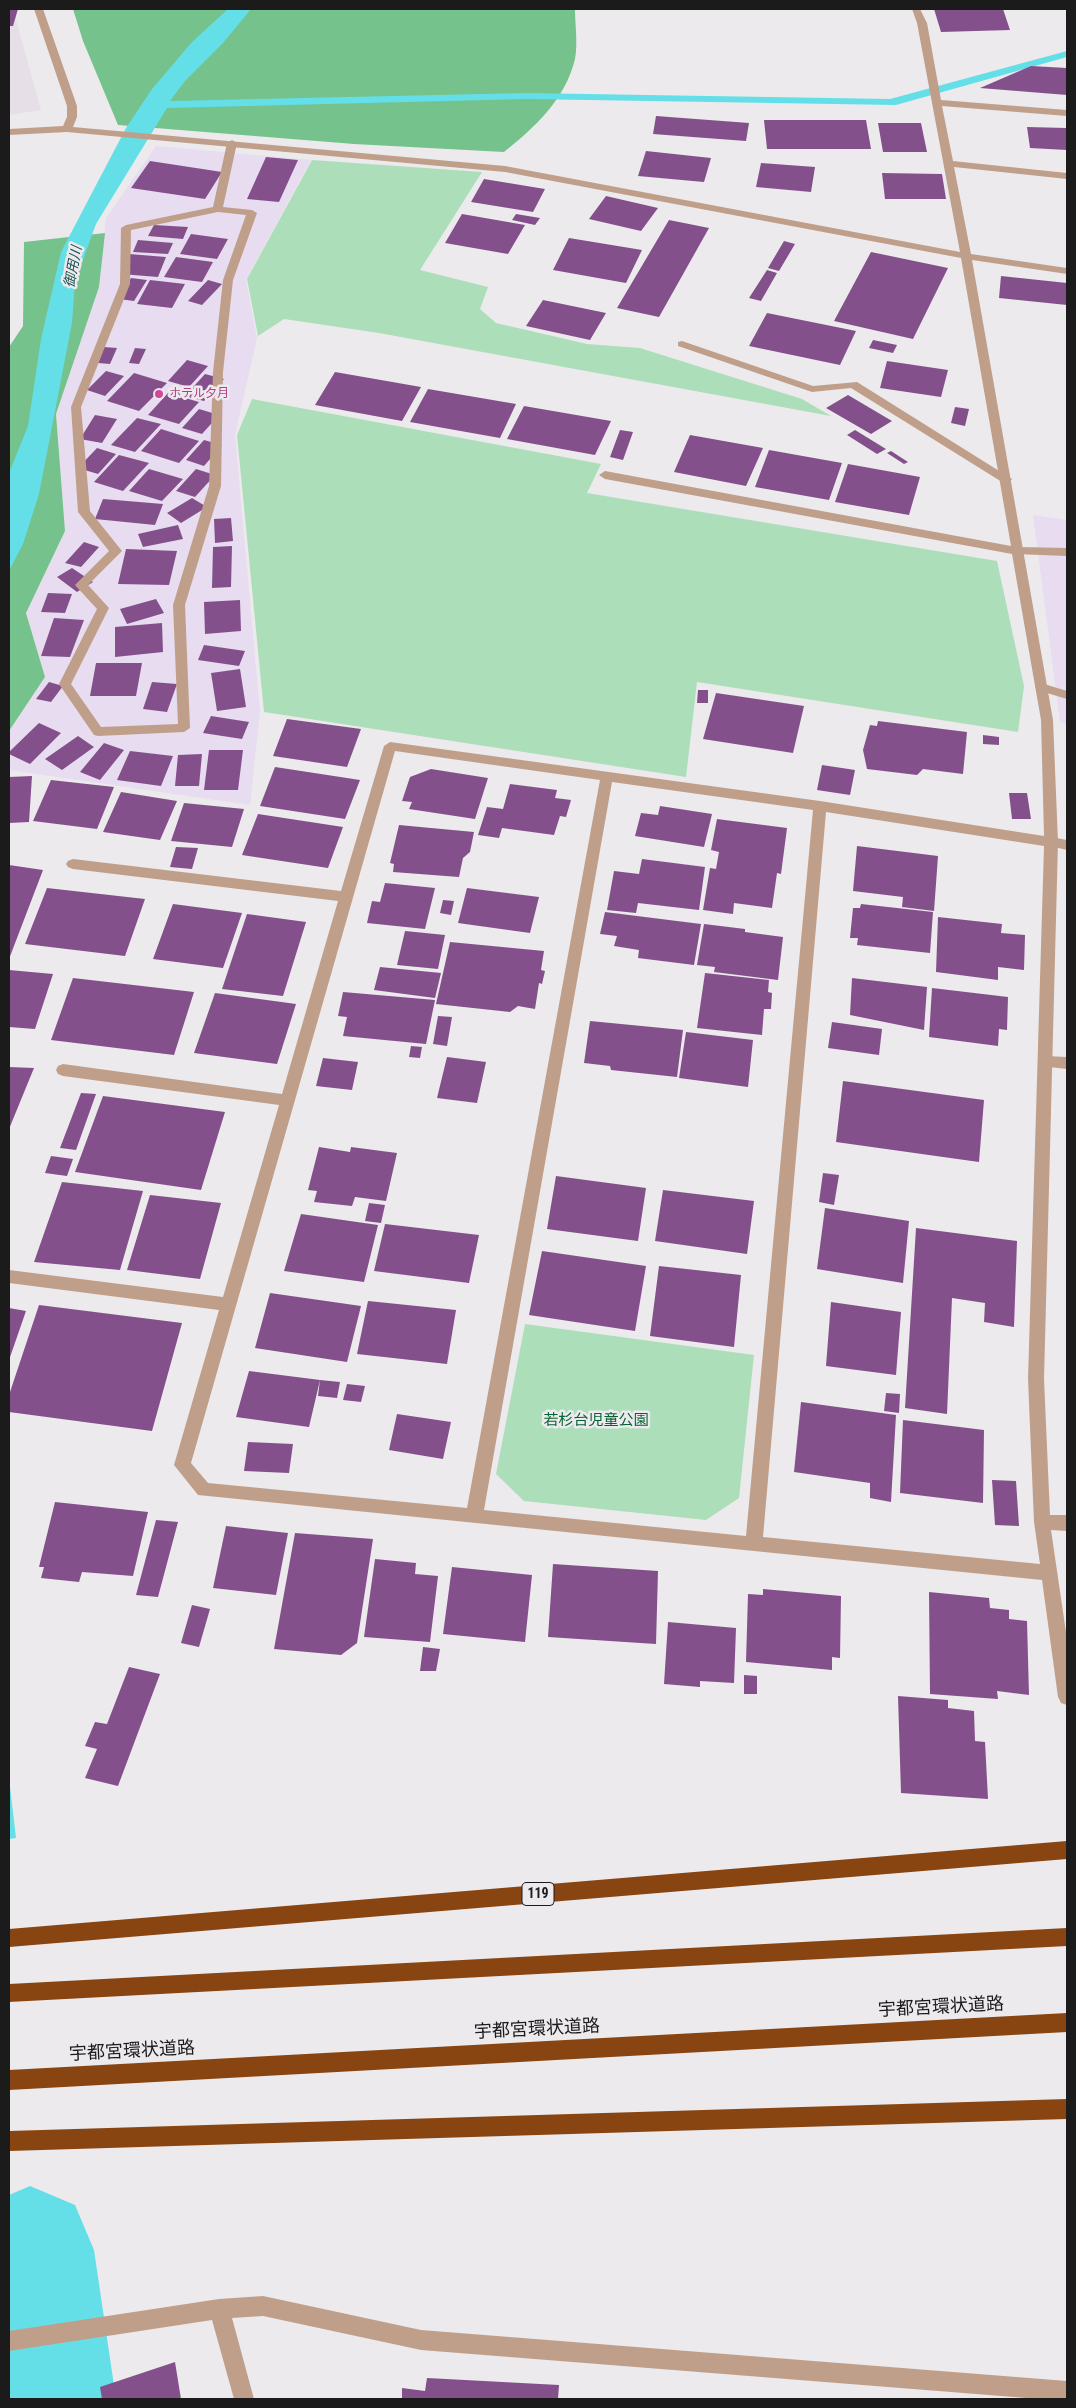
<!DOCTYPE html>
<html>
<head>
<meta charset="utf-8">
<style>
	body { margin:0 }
	#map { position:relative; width:1076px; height:2408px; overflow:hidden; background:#eceaed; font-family:"Roboto Condensed",sans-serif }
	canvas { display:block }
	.frame { position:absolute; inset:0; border:10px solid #1c1b1c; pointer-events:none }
</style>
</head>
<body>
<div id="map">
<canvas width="1076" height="2408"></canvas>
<div class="frame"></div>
</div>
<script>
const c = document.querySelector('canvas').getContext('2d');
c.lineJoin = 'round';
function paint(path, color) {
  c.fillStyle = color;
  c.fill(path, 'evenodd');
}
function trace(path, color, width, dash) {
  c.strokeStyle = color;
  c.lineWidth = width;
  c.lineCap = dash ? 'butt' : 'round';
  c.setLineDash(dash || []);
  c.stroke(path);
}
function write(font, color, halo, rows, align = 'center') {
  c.font = font + ' "Roboto Condensed","Noto Sans JP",sans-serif';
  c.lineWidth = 5;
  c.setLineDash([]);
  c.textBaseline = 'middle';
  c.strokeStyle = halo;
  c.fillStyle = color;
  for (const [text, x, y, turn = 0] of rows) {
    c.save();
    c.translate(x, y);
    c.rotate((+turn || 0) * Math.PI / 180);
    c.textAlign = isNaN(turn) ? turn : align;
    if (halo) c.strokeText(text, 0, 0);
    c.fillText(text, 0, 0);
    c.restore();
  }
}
paint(new Path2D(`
	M156 146 311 160 246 280 257 338 235 435 260 712 250 805 9 770V731L45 677 26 613 65 531 56 414 99 287 106 218Z
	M1033 515 1067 520V724L1060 722Z`), '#e8dcf0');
paint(new Path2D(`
	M9 9H13L41 110 9 115Z`), '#e7dfe8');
paint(new Path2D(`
	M312 160 482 172 420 270 488 287 480 309 496 323 587 344 640 348 802 399 831 416 379 333 284 319 258 336 247 279Z
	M252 399 601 464 587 493 997 561 1024 686 1018 732 697 682 686 777 264 712 237 435Z
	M525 1324 754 1355 739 1498 706 1520 524 1501 496 1474Z`), '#addeba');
paint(new Path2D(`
	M73 9H575C575 24 578 44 575 59 565 100 535 127 504 152L354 144 118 125 83 41Z
	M105 233 99 287 56 414 65 531 26 613 45 677 9 731V347L23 326 24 242Z`), '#75c28d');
paint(new Path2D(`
	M228 9H251L223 43 185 81 170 101 527 93 890 99 1067 51V57L896 105 526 99 167 108 96 224 75 282 72 323 39 494 23 544 9 571V473L28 426 41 339 61 252 126 128 152 89 192 42Z
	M9 1778 16 1838 9 1839Z
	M75 2259 83 2378 87 2399H21L9 2294V2262Z`), '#64dfe7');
paint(new Path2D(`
	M30 2186 75 2205 94 2250 116 2399H9V2195Z`), '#64dfe7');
paint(new Path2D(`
	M9 9H18L13 26H9Z
	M934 9H1003L1010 30 941 32Z
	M1031 66 1067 68V95L980 88Z
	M656 116 749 123 746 141 653 134Z
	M764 120H866L871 149H767Z
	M878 123H921L927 152H883Z
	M1027 127 1067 128V150L1030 148Z
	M646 151 711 158 704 182 638 176Z
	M266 157 298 160 279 202 247 199Z
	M150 161 222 172 205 199 131 188Z
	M761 163 815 167 811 192 756 187Z
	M882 173 942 174 946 199H885Z
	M484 179 545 189 533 212 471 202Z
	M606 196 658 208 641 231 589 219Z
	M462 214 525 225 508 254 445 243Z
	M516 214 540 218 535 225 512 220Z
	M669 220 709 228 659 317 617 308Z
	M154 225 188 227 183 239 148 236Z
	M191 234 228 239 217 259 180 254Z
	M569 238 642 250 626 283 553 270Z
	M138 240 173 243 168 254 133 252Z
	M784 241 795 244 779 271 768 268Z
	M871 252 948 268 913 339 834 321Z
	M129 254 166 257 158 277 121 274Z
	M176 257 213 262 202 282 164 277Z
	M767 270 777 273 761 301 749 298Z
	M1001 276 1067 283V305L999 298Z
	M131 278 147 280 134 301 119 299Z
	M150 280 185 284 172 308 137 304Z
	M208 280 222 284 202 305 188 301Z
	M543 300 606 313 590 340 526 326Z
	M767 313 856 331 840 365 749 346Z
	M873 340 897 345 893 353 869 348Z
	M104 347 117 348 110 364 98 363Z
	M135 348 146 349 139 364 129 363Z
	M187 360 208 366 189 387 168 381Z
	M887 361 948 370 941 397 880 388Z
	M106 371 124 376 105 396 87 390Z
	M335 372 421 387 402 421 315 405Z
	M134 373 167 383 139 411 107 401Z
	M205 374 224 379 204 401 185 396Z
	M428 389 516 404 500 438 410 422Z
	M168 393 199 402 179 424 148 415Z
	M848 395 892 421 871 434 826 408Z
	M524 406 611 421 595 455 507 439Z
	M955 407 969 409 965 426 951 423Z
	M199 409 219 415 202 434 182 428Z
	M95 415 117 419 102 443 80 439Z
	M137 418 161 424 135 452 111 445Z
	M161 429 199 441 179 463 141 451Z
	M620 430 633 432 623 460 610 457Z
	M855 430 886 449 877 454 847 435Z
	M690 435 763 448 746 486 674 472Z
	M204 440 222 445 204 466 186 460Z
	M97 448 116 454 98 474 78 468Z
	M769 450 842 463 829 500 755 487Z
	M891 451 908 462 904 464 887 453Z
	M119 455 149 463 123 491 94 482Z
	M848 464 920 477 909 515 835 502Z
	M149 469 183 479 162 501 129 491Z
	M196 469 215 475 195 497 176 491Z
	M192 498 207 507 181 523 167 513Z
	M103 499 163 504 155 525 95 519Z
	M231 518 233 541 215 543 214 519Z
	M178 525 183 539 143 547 138 534Z
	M84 542 99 547 81 567 65 563Z
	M232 546 231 587 212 588 213 547Z
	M126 549 177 551 169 585 118 584Z
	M72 568 93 582 77 592 57 577Z
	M48 593 72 594 65 613 41 612Z
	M156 599 164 613 127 624 120 609Z
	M240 600 241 631 205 634 204 602Z
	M54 618 84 620 70 657 41 656Z
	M162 623 163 652 115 657V627Z
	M204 645 245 651 239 666 198 660Z
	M96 663H142L136 696H90Z
	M240 669 246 707 217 711 211 673Z
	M49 682 63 686 51 702 36 699Z
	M152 682 177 684 167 712 143 709Z
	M698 690H708V703H697Z
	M716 693 804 706 793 753 703 739Z
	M211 716 249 722 242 739 203 733Z
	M287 719 361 729 347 767 273 756Z
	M878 721 967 732 963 774 923 769 917 775 867 769 863 750 870 725 877 726Z
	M39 723 61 733 30 764 9 754V752Z
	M983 735 999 737V745L983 744Z
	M78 736 94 747 62 770 45 759Z
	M104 743 124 750 100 780 80 772Z
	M209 750H243L238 790H204Z
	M130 751 173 756 161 786 117 780Z
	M202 754 199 786H175L178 755Z
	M822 765 855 770 850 795 817 790Z
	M275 767 360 780 345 819 260 806Z
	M431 769 488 778 475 819 409 809 412 802 402 801 410 777Z
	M32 776 29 822 9 823V777Z
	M51 780 114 787 97 829 33 821Z
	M510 784 557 790 555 798 571 800 566 817 560 816 554 835 502 828 499 838 478 835 487 807 503 809Z
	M121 792 177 801 160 840 103 832Z
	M1009 793H1027L1031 819H1012Z
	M184 803 244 809 232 847 171 841Z
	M660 806 712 814 704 847 635 836 641 813 658 815Z
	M258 814 343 827 328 868 242 855Z
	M717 819 787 828 781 874 777 873 772 908 734 903 733 914 703 910 710 868 716 869 719 852 711 850Z
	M399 825 474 832 470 852 463 858 459 877 393 872 394 864 390 863Z
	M857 846 938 856 934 911 902 907 903 897 853 891Z
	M176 847 198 848 192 869 170 867Z
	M642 859 705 867 699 910 638 903 636 913 607 910 614 871 639 874Z
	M9 865 43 870 9 959Z
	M385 883 435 888 425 929 367 923 372 901 380 902Z
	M47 888 145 899 125 956 25 944Z
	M467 888 539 897 530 933 458 923Z
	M443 900 454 901 451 915 440 913Z
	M173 904 242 913 223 968 153 959Z
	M861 904 933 912 930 953 857 945 858 938H850L853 908H860Z
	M605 912 701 924 694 965 638 958 639 950 614 946 617 936 600 934Z
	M247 914 306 922 283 996 222 989Z
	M938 917 1002 924 1001 933 1025 935 1024 970 998 967V980L936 972Z
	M704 924 745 929V932L783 937 778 980 714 972 715 967 697 965Z
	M405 931 445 935 438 969 397 965Z
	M450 942 544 951 541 970 545 971 542 984 539 983 535 1009 518 1006 510 1012 436 1004Z
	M380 967 441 973 435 998 374 990Z
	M9 970 53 974 35 1029 9 1027Z
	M705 973 769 980 768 992 772 993 771 1009H764L762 1035 697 1028Z
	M73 978 194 992 174 1055 51 1040Z
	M852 978 927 987 924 1030 850 1015Z
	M932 988 1008 997 1007 1030 999 1029 998 1046 929 1037Z
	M343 992 435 1000 426 1044 343 1036 347 1017 338 1016Z
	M215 993 296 1004 277 1064 194 1053Z
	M438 1016 452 1017 447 1046 433 1044Z
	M590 1021 683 1030 677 1077 611 1070 610 1066 584 1063Z
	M832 1022 882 1029 879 1055 828 1048Z
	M686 1032 753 1040 748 1087 679 1078Z
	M411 1046 422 1047 420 1058 409 1057Z
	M447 1057 486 1062 477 1103 437 1098Z
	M323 1058 358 1062 352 1090 316 1086Z
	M9 1067 34 1068 9 1129Z
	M843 1081 984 1100 979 1162 836 1142Z
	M81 1093 96 1094 76 1150 60 1148Z
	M103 1096 225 1112 201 1190 75 1172Z
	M319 1147 350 1152 351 1147 397 1153 386 1201 355 1197 352 1206 314 1202 317 1191 308 1190Z
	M51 1156 73 1159 67 1176 45 1173Z
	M823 1173 839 1175 834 1205 819 1202Z
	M556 1176 646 1188 638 1241 547 1229Z
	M62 1182 143 1191 120 1270 34 1262Z
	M663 1190 754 1201 747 1254 655 1241Z
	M150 1195 221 1203 200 1279 127 1270Z
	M369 1203 385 1205 381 1223 365 1221Z
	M825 1208 909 1221 903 1283 817 1269Z
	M301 1214 378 1225 364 1282 284 1271Z
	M385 1224 479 1235 469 1283 374 1271Z
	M916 1228 1017 1241 1014 1327 984 1322 985 1303 952 1298 947 1414 905 1408Z
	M542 1251 646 1266 635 1331 529 1315Z
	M659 1266 741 1275 734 1347 650 1336Z
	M270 1293 361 1306 347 1362 255 1348Z
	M368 1301 456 1310 447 1364 357 1354Z
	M831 1302 901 1312 896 1375 826 1366Z
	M39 1305 182 1323 152 1431 9 1412V1395Z
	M9 1308 26 1311 9 1360Z
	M249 1371 320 1380 309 1427 236 1417Z
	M320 1380 340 1382 337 1398 318 1396Z
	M347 1384 365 1386 361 1402 343 1400Z
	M886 1393 900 1394 899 1413 884 1411Z
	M801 1402 896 1415 891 1502 870 1498V1483L794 1472Z
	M397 1414 451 1422 443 1459 389 1450Z
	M903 1420 984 1430 983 1503 900 1493Z
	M248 1442 293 1444 289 1473 244 1471Z
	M992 1480 1016 1481 1019 1526 995 1525Z
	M55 1502 148 1512 133 1576 82 1572 79 1582 41 1578 44 1567H39Z
	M156 1520 178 1522 158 1597 136 1595Z
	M226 1526 288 1533 276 1595 213 1588Z
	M295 1533 373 1539 357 1643 341 1655 274 1649Z
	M375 1559 416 1563 415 1574 438 1576 430 1642 364 1637Z
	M553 1564 658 1571 656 1644 548 1637Z
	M452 1567 532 1575 525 1642 443 1634Z
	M763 1589 841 1596 840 1658 832 1657V1670L746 1662 748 1594 763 1595Z
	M929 1592 989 1598 990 1608 1009 1610V1619L1027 1621 1029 1695 997 1691 998 1699 930 1694Z
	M192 1605 210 1609 199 1647 181 1643Z
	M668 1622 736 1628 734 1683 700 1681V1687L664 1684Z
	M423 1647 440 1649 436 1671H420Z
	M129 1667 160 1674 118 1786 85 1778 97 1749 85 1746 95 1722 107 1724Z
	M744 1675 757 1676V1694H744Z
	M898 1696 948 1700V1708L974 1711 975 1741 985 1742 988 1799 901 1793Z
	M175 2362 181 2399H102L100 2387Z
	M427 2378 559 2385 558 2399H402V2388L425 2391Z`), '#84508b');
paint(new Path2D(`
	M232 140 237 143 223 207 252 210 257 213 233 280 223 372 221 486 185 605 190 728 184 732 98 736 94 735 59 684 97 609 75 585 109 551 78 512 71 407 120 284 121 228 126 225 213 207 227 143ZM218 212 246 215 223 280 213 372 209 486 173 605 178 724 101 727 71 684 109 608 88 585 122 551 90 511 81 407 130 284 131 230Z
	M682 341 813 386 857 382 1012 479 1010 482H1002L851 388 812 392 678 346V342Z
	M1019 547 1067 548V556L1015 554 1013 551 1015 548Z
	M1041 683 1067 691V699L1037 690 1035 687 1037 684Z
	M1051 837 1067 840V850L1046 845 1044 842Z
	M1045 1056 1067 1057V1069L1040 1066 1038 1062 1040 1058Z`), '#c09f8a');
paint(new Path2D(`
	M34 9H43L77 106V117L73 127 505 166 960 252 917 23 912 9H920L927 23 941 100 1067 110V116L942 106 953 161 1067 173V179L954 167 971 254 1067 268V274L972 260 1053 720 1058 842 1044 1379 1050 1515H1067V1531L1051 1530 1067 1639V1705L1061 1703 1058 1697 1042 1580 198 1495 174 1465 219 1310 9 1283V1270L223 1297 279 1105 63 1076 58 1074 56 1070 58 1066 63 1064 282 1094 338 901 73 869 68 867 66 864 68 861 73 859 341 891 384 746 390 742 820 801 1044 836 1041 720 1012 554 605 479 599 475 605 471 1011 546 961 258 505 172 67 132 9 135V129L63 126 67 117V106ZM395 751 600 780 467 1508 208 1483 191 1463ZM612 782 813 810 746 1536 484 1510ZM826 812 1044 846 1028 1379 1034 1522 1040 1564 763 1537Z
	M263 2296 421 2330 1067 2381V2399H1039L421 2350 263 2316 232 2318 254 2399H234L212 2320 9 2351V2331L219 2299Z`), '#c09f8a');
paint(new Path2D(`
	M1067 1841V1859L9 1947V1929Z
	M1067 1928V1946L9 2002V1984Z
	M1067 2013V2032L9 2090V2070Z
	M1067 2099V2119L9 2151V2131Z`), '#884511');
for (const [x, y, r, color] of [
	[159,394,5,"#d1479c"]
]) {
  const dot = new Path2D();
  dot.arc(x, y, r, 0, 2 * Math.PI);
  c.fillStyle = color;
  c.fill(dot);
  trace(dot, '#eceaed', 2);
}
write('12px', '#b23c85', '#eceaed', [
	["ホテル夕月",169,394]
], 'left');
write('italic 14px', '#1b5155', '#eceaed', [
	["御用川",74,267,-79]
]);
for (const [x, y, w] of [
	[538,1894,32]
]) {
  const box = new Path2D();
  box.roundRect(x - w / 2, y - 11.5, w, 23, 4);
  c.fillStyle = '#eceaed';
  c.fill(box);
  trace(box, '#1c1b1c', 1);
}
write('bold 14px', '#1c1b1c', null, [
	["119",538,1894]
]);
write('15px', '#066433', '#eceaed', [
	["若杉台児童公園",596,1421]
]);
write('18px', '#1c1b1c', '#eceaed', [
	["宇都宮環状道路",941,2008,-3],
	["宇都宮環状道路",537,2030,-3],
	["宇都宮環状道路",132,2052,-3]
]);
</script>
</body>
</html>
